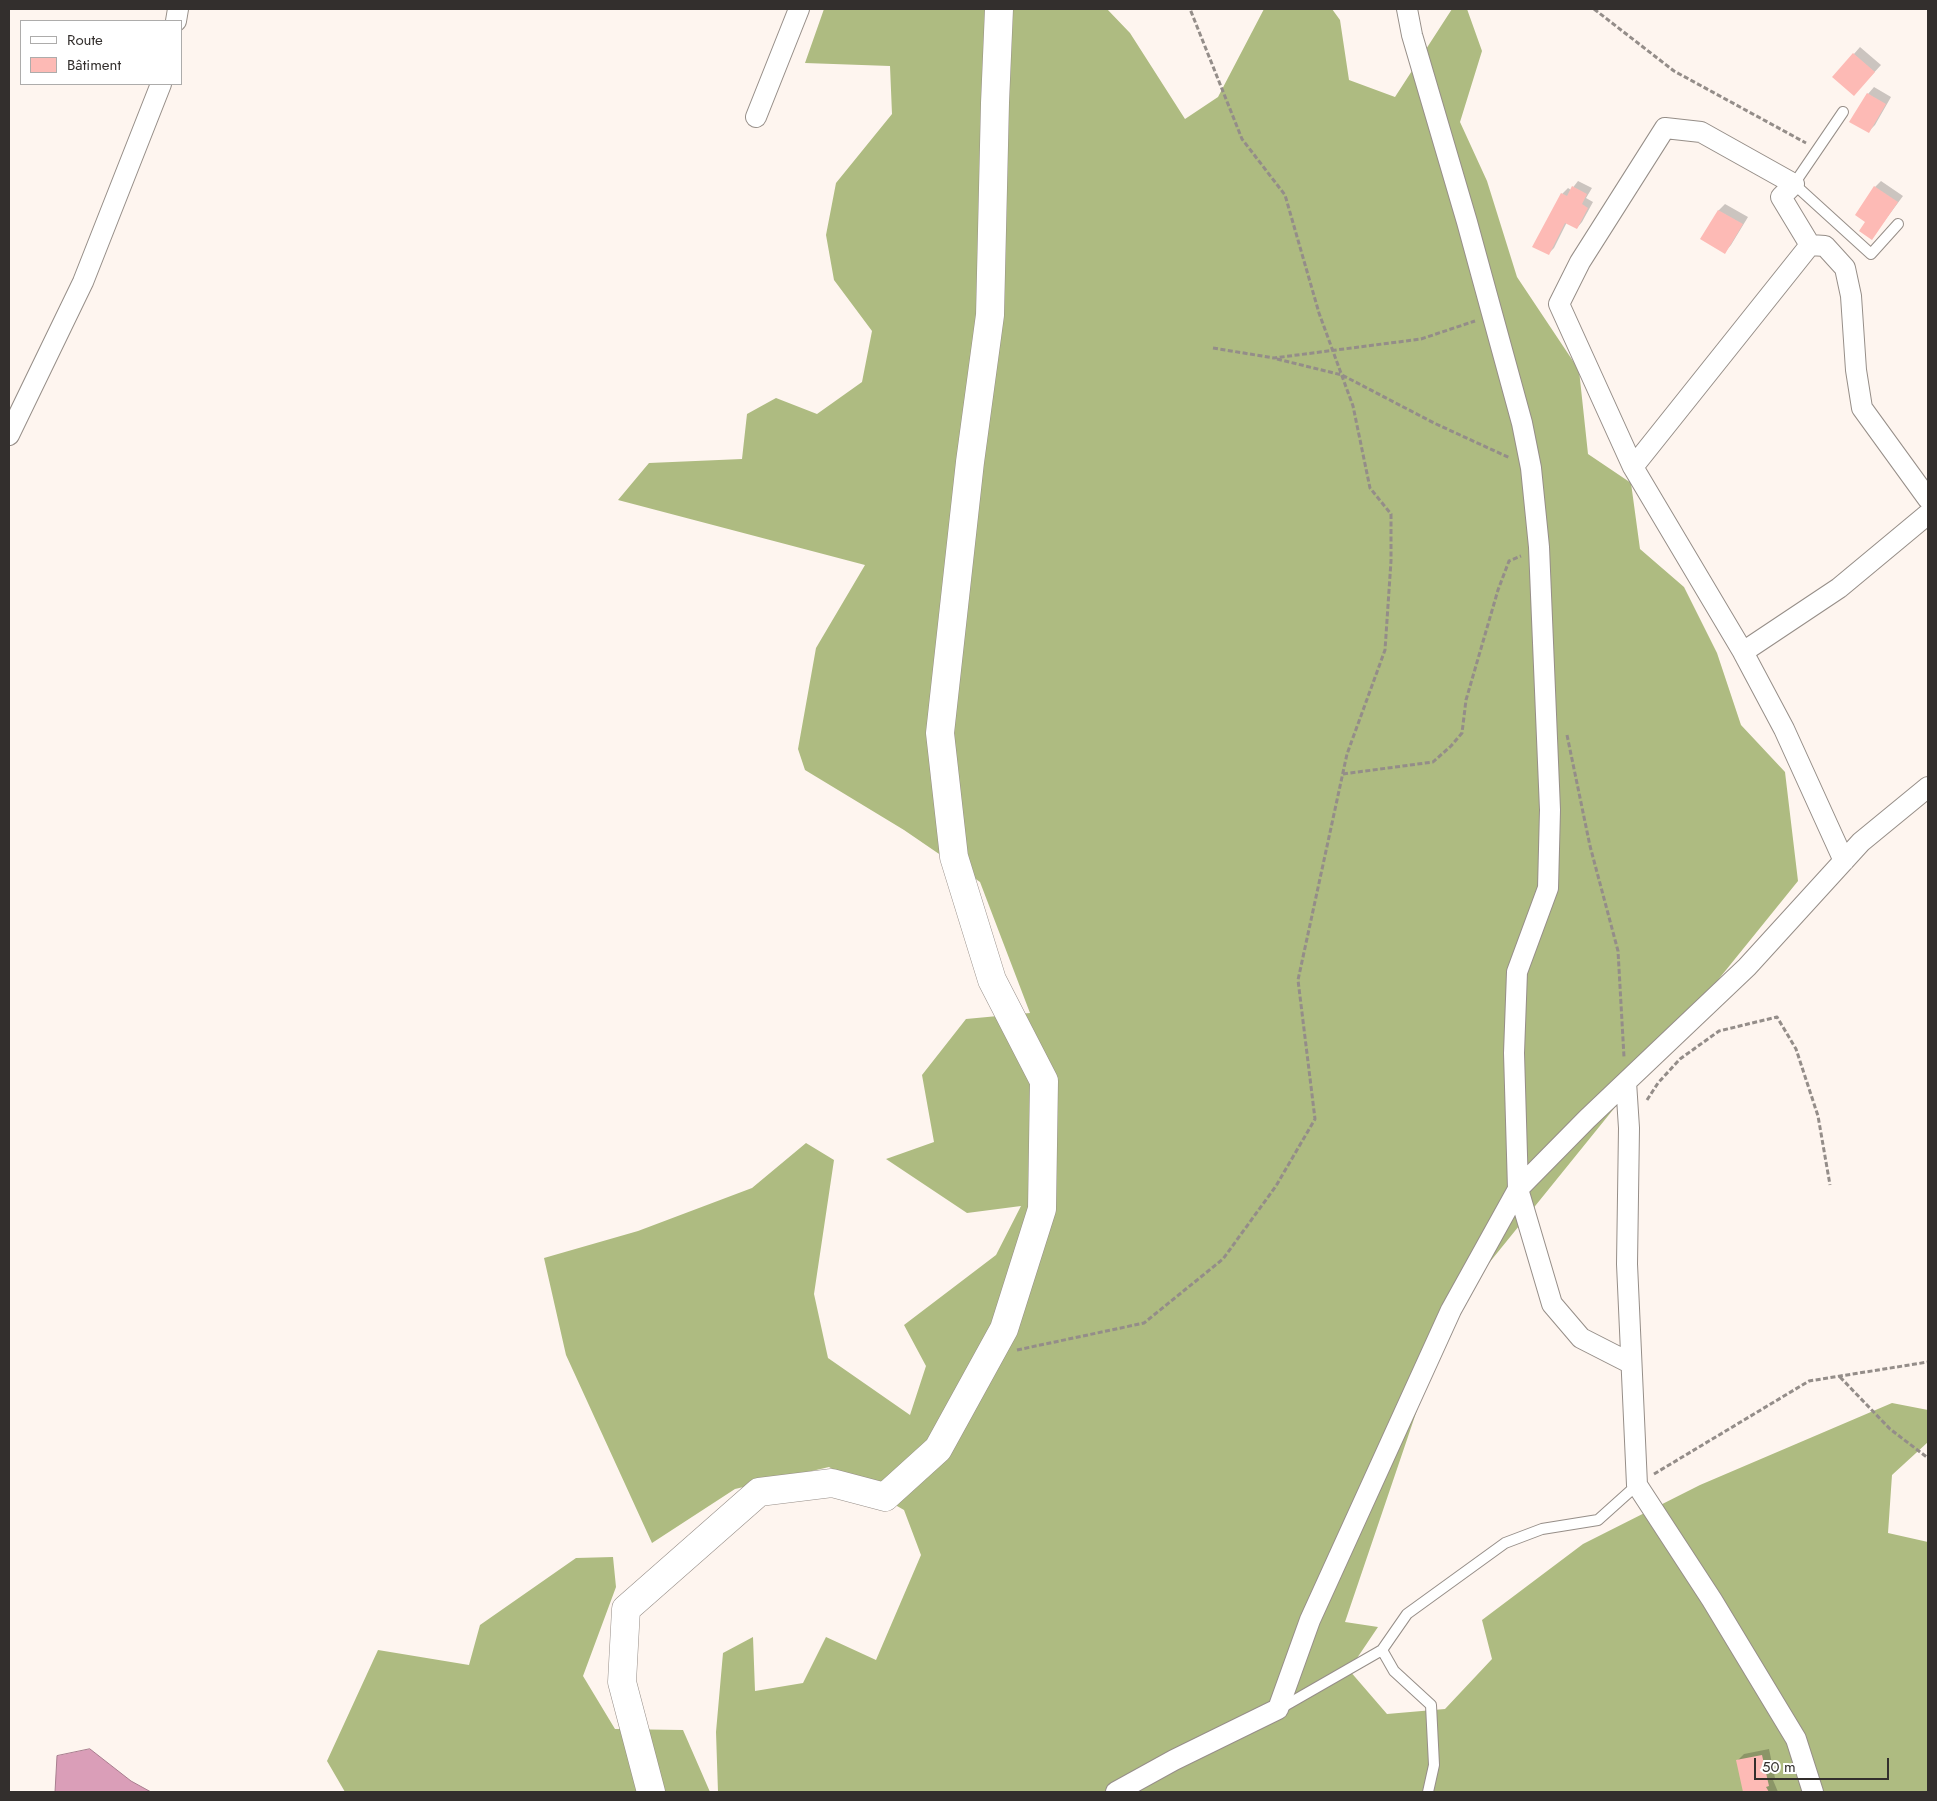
<!DOCTYPE html>
<html>
<head>
<meta charset="utf-8">
<style>
	body { margin:0 }
	#map { position:relative; width:1937px; height:1801px; overflow:hidden; background:#fef5ef; font-family:Jost,sans-serif }
	canvas { display:block }
	.frame { position:absolute; inset:0; border:10px solid #332f2d; pointer-events:none }
	.legend { position:absolute; left:20px; top:20px; width:162px; height:65px; box-sizing:border-box; background:#fff; border:1px solid #adacab; margin:0; padding:6px 9px; list-style:none; font-size:15px; color:#332f2d }
	.legend li { display:flex; align-items:center; gap:10px; height:25px }
	.legend b { width:25px; border:1px solid #adacab }
	.scale { position:absolute; left:1754px; top:1758px; width:135px; height:22px; box-sizing:border-box; border:2px solid #332f2d; border-top:0; padding-left:6px; font-size:15px; line-height:18px; white-space:nowrap; color:#332f2d; -webkit-text-stroke:4px #fff; paint-order:stroke }
</style>
</head>
<body>
<div id="map">
<canvas width="1937" height="1801"></canvas>
<div class="frame"></div>
<ul class="legend">
<li><b style="height:6px;background:#fff"></b>Route</li>
<li><b style="height:14px;background:#fdbab5"></b>Bâtiment</li>
</ul>
<div class="scale">50 m</div>
</div>
<script>
const c = document.querySelector('canvas').getContext('2d');
c.lineJoin = 'round';
function paint(path, color) {
  c.fillStyle = color;
  c.fill(path, 'evenodd');
}
function trace(path, color, width, dash) {
  c.strokeStyle = color;
  c.lineWidth = width;
  c.lineCap = dash ? 'butt' : 'round';
  c.setLineDash(dash || []);
  c.stroke(path);
}
paint(new Path2D(`
	M824 9H1107L1130 33 1185 119 1218 97 1264 9H1332L1340 20 1349 80 1395 97 1452 9H1467L1482 51 1460 122 1487 181 1517 277 1579 370 1588 454 1631 483 1640 549 1684 587 1717 653 1741 725 1785 772 1798 881 1451 1310 1345 1622 1378 1627 1349 1670 1387 1714 1445 1709 1492 1659 1482 1620 1583 1544 1700 1485 1892 1403 1928 1410V1442L1892 1475 1888 1533 1928 1542V1792H718L716 1732 723 1653 753 1637 755 1691 803 1683 826 1637 876 1660 921 1555 904 1510 829 1467 735 1489 652 1543 566 1355 544 1258 638 1231 752 1188 806 1143 834 1160 814 1294 828 1358 910 1415 926 1366 904 1325 996 1255 1021 1206 967 1213 886 1159 934 1142 922 1075 966 1019 1030 1013 980 882 904 830 805 770 798 749 816 648 865 565 618 500 649 463 742 459 747 414 776 398 817 414 862 382 872 331 834 280 826 235 836 183 892 114 890 66 805 63Z
	M613 1557 616 1587 583 1676 615 1729 683 1730 710 1792H345L327 1761 378 1650 469 1665 480 1625 576 1558Z`), '#aebb81');
const water = new Path2D(`
	M90 1749 131 1781 151 1792H55L57 1756Z`);
paint(water, '#da9eb8');
trace(water, '#a87d8e', 1);
paint(new Path2D(`
	M1860 47 1881 65 1861 87 1834 77Z
	M1874 87 1891 97 1875 125 1868 132V94Z
	M1578 181 1592 188 1586 198 1593 202 1582 222 1577 228 1567 222 1554 248 1548 254 1562 194 1568 188 1571 190Z
	M1881 181 1903 196 1872 238 1867 221 1875 187Z
	M1725 204 1748 217 1731 245 1725 252 1702 238 1719 210Z
	M1769 1749 1775 1778 1773 1780 1778 1792H1749L1737 1761 1744 1754Z`), '#0003');
paint(new Path2D(`
	M1853 53 1875 72 1854 96 1832 77Z
	M1867 93 1886 104 1869 133 1849 122Z
	M1572 186 1587 194 1582 204 1588 208 1577 229 1565 223 1549 255 1532 247 1561 193 1567 196Z
	M1874 186 1898 202 1872 240 1859 231 1865 222 1855 215Z
	M1718 210 1743 224 1725 254 1700 239Z
	M1762 1755 1769 1786 1766 1787 1769 1792H1743L1736 1760Z`), '#fdbab5');
const lane = new Path2D(`
	M1843 112 1794 184 1871 254 1898 224
	M1281 1708 1382 1650
	M1428 1792 1434 1765 1431 1705 1394 1671 1382 1650 1407 1614 1505 1543 1542 1529 1598 1520 1637 1485`);
const street = new Path2D(`
	M1407 9 1412 35 1467 222 1522 423 1531 468 1539 547 1550 810 1548 888 1517 972 1514 1053 1518 1189 1552 1304 1581 1338 1630 1363
	M176 21 178 9
	M756 117 799 9
	M9 435 83 282 161 84
	M1633 467 1810 245
	M1743 652 1839 588 1928 514
	M1844 861 1784 729 1743 652 1633 467 1559 304 1580 262 1665 128 1701 132 1794 184 1781 197 1810 245 1825 246 1845 268 1851 296 1856 370 1862 408 1928 499
	M1626 1082 1629 1128 1627 1264 1637 1485 1712 1600 1796 1739 1813 1792
	M1116 1792 1174 1760 1278 1709 1310 1620 1451 1310 1518 1189 1587 1119 1747 967 1861 842 1928 787`);
const secondary = new Path2D(`
	M651 1792 622 1682 626 1609 759 1492 832 1483 885 1497 938 1449 1004 1329 1042 1209 1044 1081 992 980 954 857 940 733 970 462 990 315 995 103 999 9`);
trace(lane, '#968e88', 12);
trace(street, '#968e88', 22);
trace(secondary, '#968e88', 29);
trace(new Path2D(`
	M1594 9 1674 71 1806 143
	M1213 348 1274 358 1421 339 1475 321
	M1277 359 1342 375 1434 423 1510 458
	M1567 735 1590 846 1618 951 1624 1057
	M1343 774 1433 762 1451 746 1462 733 1466 700 1498 590 1509 561 1521 556
	M1647 1100 1658 1083 1680 1059 1719 1031 1777 1017 1796 1049 1818 1116 1830 1185
	M1017 1350 1144 1323 1223 1259 1276 1186 1315 1119 1298 980 1347 754 1385 650 1391 561V514L1370 488 1353 406 1319 313 1285 195 1242 139 1190 9
	M1840 1377 1890 1429 1928 1458
	M1654 1474 1809 1381 1928 1362`), '#948d89', 3, [5, 2.5]);
trace(lane, '#fff', 10);
trace(street, '#fff', 20);
trace(secondary, '#fff', 28);
</script>
</body>
</html>
